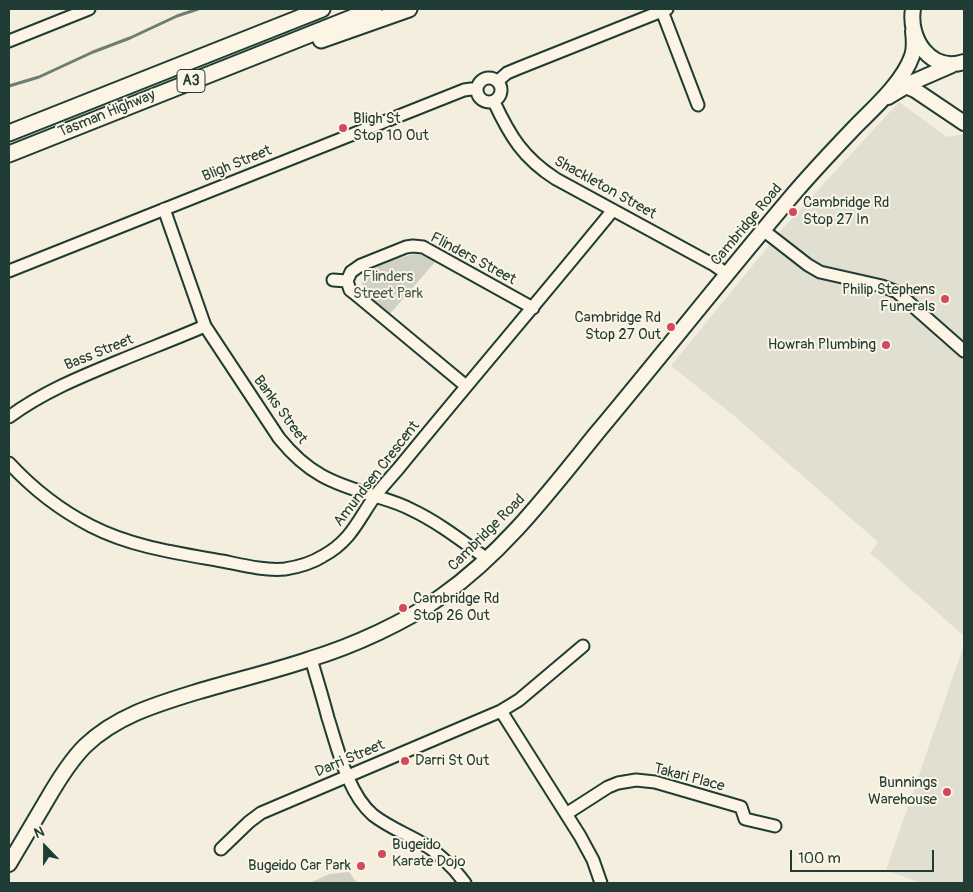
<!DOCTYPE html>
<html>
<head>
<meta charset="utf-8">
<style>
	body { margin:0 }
	#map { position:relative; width:973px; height:892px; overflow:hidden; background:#f3eede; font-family:Pangolin,sans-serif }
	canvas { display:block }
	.frame { position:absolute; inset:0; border:10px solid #1f3d34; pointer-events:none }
	.north { position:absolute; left:20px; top:822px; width:50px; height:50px; -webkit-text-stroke:4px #fcf5e5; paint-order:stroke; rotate:338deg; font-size:14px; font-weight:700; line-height:20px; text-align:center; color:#1f3d34 }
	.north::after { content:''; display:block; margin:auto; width:18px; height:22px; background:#1f3d34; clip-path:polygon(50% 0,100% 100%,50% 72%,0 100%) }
	.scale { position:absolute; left:790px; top:850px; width:144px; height:22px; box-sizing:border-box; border:2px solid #1f3d34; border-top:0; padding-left:6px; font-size:15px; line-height:18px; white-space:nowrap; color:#1f3d34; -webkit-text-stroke:4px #fcf5e5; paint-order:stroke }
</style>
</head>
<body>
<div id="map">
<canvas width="973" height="892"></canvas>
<div class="frame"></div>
<div class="north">N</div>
<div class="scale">100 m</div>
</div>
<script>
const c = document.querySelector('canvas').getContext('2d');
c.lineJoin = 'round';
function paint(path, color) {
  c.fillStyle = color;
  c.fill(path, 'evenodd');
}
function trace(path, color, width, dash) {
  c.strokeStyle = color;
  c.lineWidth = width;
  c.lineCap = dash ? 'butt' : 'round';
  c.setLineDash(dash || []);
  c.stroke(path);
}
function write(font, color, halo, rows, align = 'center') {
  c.font = font + ' Pangolin,sans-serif';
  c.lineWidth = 4;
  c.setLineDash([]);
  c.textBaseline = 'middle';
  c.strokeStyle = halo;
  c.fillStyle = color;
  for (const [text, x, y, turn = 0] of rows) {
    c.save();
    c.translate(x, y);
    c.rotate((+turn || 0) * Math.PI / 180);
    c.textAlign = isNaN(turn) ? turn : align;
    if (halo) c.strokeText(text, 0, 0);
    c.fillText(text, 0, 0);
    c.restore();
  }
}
paint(new Path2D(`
	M899 102 947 137 964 134V636L870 553 878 542 732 414 671 366 784 227Z
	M964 645V883H920L886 870Z`), '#e1dfd0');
paint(new Path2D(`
	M416 254 421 255 435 262 390 314 365 293C362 287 361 280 365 275 371 267 407 255 416 254Z
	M349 872 357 883H309L330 874Z`), '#d0d1c2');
trace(new Path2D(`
	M9 86 39 77 93 52 130 38 177 16 198 9`), '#6c7d72', 3);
const minor = new Path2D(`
	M662 11 698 105
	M9 41 89 9
	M477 90a12 12 0 1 1 24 0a12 12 0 1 1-24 0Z
	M498 81 507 73 519 68 667 9
	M494 102C510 136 523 158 556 179L714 265 727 274
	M164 209 205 326 279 438C308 474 332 483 375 496 387 500 399 503 410 509 438 522 462 541 487 559
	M763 230 808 265 820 272 882 286 897 292 964 351
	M9 271 464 90 471 89 477 90
	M333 280 347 281
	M466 386 354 293 350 290 347 281 351 272 361 265 406 247 413 246 423 247 533 308
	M9 417C43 392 80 377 119 361 148 349 177 338 205 326
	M9 463C33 489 60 510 91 526 132 547 177 553 222 561 242 565 265 571 285 569 298 567 312 563 323 556 351 541 358 520 375 496 382 487 390 478 398 469 469 382 542 297 613 210
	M311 659C317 679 323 699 328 718 338 749 348 794 373 815 387 826 404 833 420 842 438 852 453 867 465 883
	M501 711 580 836 593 860 601 883
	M566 814 608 787 618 783 636 780 655 782 741 807 745 819 775 826
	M221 849 249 822 261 813 501 711 519 700 583 646`);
const major = new Path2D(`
	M913 9C908 39 931 73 964 62
	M906 86 915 90 964 123
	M888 97 913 82 952 65
	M9 864C22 842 35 820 48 798 59 779 70 761 85 746 115 717 154 705 193 693 232 681 272 672 310 659 353 646 406 622 442 596 504 552 549 492 596 434 662 355 725 275 791 197 812 172 834 149 856 126 875 107 903 82 912 56 915 48 914 40 913 31`);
const highway = new Path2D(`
	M321 40 409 9
	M9 133 322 9
	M9 154 374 9`);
trace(minor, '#1f3d34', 15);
trace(major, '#1f3d34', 18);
trace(highway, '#1f3d34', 19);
trace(minor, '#fcf5e5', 11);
trace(major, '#fcf5e5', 14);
trace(highway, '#fcf5e5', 15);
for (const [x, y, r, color] of [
	[343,128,5,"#d1495b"],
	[793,212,5,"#d1495b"],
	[945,299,5,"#d1495b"],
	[671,327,5,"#d1495b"],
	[886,345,5,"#d1495b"],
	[403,608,5,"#d1495b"],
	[405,761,5,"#d1495b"],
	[947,792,5,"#d1495b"],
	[382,854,5,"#d1495b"],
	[361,866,5,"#d1495b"]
]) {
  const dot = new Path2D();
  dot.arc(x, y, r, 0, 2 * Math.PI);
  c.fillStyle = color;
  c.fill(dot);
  trace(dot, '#fcf5e5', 2);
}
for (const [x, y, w] of [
	[191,81,28]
]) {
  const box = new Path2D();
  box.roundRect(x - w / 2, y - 11.5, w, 23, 4);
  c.fillStyle = '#fcf5e5';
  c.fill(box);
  trace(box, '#1f3d34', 1);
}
write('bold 14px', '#1f3d34', null, [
	["A3",191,81]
]);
write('15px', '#1f3d34', '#fcf5e5', [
	["Tasman Highway",107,114,-22],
	["Bligh Street",237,164,-22],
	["Shackleton Street",605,188,29],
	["Cambridge Road",747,225,-50],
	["Flinders Street",473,259,28],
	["Bass Street",99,353,-22],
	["Banks Street",280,410,54],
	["Amundsen Crescent",377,474,-52],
	["Cambridge Road",487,533,-45],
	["Darri Street",350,759,-23],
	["Takari Place",689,778,15]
]);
write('15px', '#1f3d34', '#fcf5e5', [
	["Bligh St",353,119],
	["Stop 10 Out",353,136],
	["Cambridge Rd",803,203],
	["Stop 27 In",803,220],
	["Philip Stephens",935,290,"right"],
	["Funerals",935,307,"right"],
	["Cambridge Rd",661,318,"right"],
	["Stop 27 Out",661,335,"right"],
	["Howrah Plumbing",876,345,"right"],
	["Cambridge Rd",413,599],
	["Stop 26 Out",413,616],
	["Darri St Out",415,761],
	["Bunnings",937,783,"right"],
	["Warehouse",937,800,"right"],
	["Bugeido",392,845],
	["Karate Dojo",392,862],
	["Bugeido Car Park",351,866,"right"]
], 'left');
write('15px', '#425b50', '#fcf5e5', [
	["Flinders",388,277],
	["Street Park",388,294]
]);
</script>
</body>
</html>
